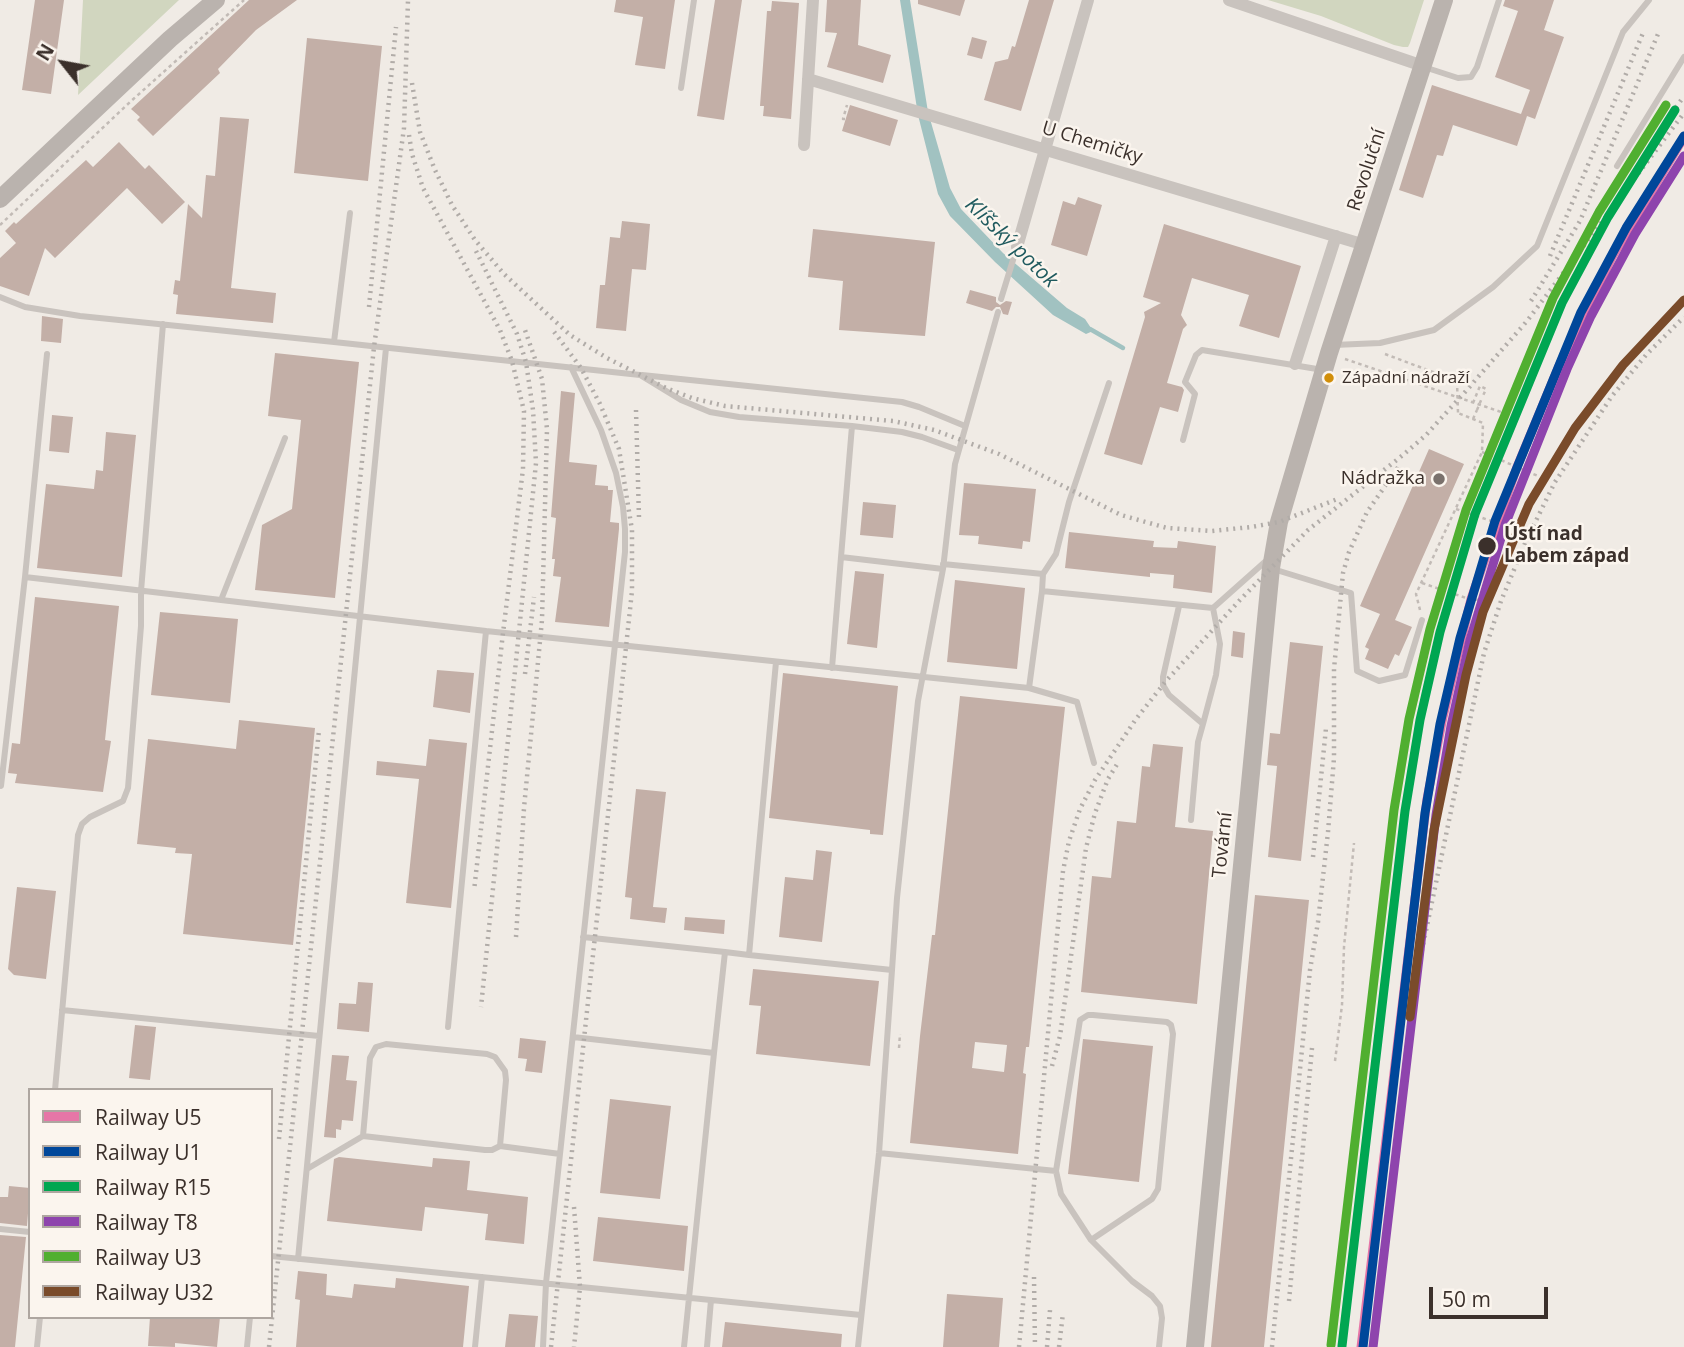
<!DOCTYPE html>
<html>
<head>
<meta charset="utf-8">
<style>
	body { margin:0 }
	#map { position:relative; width:1684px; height:1347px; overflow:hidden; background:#f0ebe5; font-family:"Open Sans",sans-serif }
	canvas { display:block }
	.legend { position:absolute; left:28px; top:1088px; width:245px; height:231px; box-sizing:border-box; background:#fbf5ee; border:2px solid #aea6a0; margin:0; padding:9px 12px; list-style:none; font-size:21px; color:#3b302b }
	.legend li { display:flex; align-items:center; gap:14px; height:35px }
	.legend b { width:35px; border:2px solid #aea6a0 }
	.north { position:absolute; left:28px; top:28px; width:70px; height:70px; -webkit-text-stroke:5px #fbf5ee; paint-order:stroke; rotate:301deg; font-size:19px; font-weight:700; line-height:28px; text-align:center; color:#3b302b }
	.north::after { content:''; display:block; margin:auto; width:24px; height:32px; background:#3b302b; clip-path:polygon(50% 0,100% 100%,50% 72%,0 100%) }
	.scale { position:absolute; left:1429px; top:1287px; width:119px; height:32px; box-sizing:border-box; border:4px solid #3b302b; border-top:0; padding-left:9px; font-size:21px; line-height:24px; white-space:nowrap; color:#3b302b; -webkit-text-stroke:5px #fbf5ee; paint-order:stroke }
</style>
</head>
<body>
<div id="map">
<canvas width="1684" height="1347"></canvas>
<ul class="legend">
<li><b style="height:9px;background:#e676a7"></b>Railway U5</li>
<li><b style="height:9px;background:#00479a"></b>Railway U1</li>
<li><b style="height:9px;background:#00a651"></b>Railway R15</li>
<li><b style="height:9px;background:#8e44ad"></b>Railway T8</li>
<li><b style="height:9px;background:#50af30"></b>Railway U3</li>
<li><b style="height:9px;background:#7a4b2a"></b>Railway U32</li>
</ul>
<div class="north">N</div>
<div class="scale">50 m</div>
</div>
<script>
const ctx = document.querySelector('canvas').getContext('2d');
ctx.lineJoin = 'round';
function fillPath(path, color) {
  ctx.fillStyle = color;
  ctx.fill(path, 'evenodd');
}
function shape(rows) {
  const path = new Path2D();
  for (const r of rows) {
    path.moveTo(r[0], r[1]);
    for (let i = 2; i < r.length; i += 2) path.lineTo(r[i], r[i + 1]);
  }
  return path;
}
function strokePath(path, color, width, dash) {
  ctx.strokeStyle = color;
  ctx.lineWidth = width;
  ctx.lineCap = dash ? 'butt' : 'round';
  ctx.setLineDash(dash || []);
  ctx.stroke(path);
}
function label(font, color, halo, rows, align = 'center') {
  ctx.font = font + ' "Open Sans",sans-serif';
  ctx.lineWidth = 5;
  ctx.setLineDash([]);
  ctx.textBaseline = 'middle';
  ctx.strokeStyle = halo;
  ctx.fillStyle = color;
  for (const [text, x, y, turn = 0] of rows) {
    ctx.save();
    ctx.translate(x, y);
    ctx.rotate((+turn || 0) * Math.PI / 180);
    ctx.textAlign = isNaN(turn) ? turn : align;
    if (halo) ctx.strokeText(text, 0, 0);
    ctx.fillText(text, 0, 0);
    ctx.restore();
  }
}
const green = shape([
	[83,0,179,0,78,95],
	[1268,0,1424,0,1410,43,1408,47,1403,47,1394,45,1321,16]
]);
const water = shape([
	[900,0,910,0,928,112,950,188,961,209,1003,253,1067,308,1085,319,1093,331,1086,334,1053,315,995,262,950,216,938,194,918,115]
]);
const stream = shape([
	[1090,329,1123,348]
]);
const building = shape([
	[35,0,64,0,51,94,22,90],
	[249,0,297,0,256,30,218,69,220,73,153,136,137,120,140,117,131,109],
	[616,0,675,0,665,69,635,65,643,17,614,12],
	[715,0,742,0,724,120,697,116],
	[827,0,861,0,858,45,891,55,883,83,827,67,837,33,825,32],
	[918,0,965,0,960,16,918,4],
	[1029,0,1054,0,1021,111,984,100,995,62,1008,59,1012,46,1015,47],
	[1505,0,1554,0,1544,30,1564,37,1535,119,1527,116,1517,146,1453,125,1443,156,1437,155,1423,198,1399,190,1432,85,1521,114,1530,90,1495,77,1518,11,1503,6],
	[772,1,799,3,791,119,763,116,764,106,760,106,767,11,771,11],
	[972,37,987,41,982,59,967,55],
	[307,38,382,46,368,181,294,173],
	[850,105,898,120,890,146,842,131],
	[220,117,249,119,231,288,276,293,273,323,176,314,178,295,173,294,175,280,180,281,188,204,202,218,206,175,215,176],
	[119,142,145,169,149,165,185,202,162,224,127,188,55,258,45,248,29,296,0,286,0,258,16,243,5,231,14,222,16,224,86,160,93,167],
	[1078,197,1102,205,1087,256,1051,245,1063,201,1075,205],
	[622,221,650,224,646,270,632,269,626,331,596,328,600,285,605,285,610,237,620,238],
	[1164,224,1301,266,1279,338,1239,326,1249,295,1192,278,1181,315,1187,325,1183,329,1167,383,1182,387,1184,390,1178,412,1160,407,1142,465,1104,454,1145,317,1144,312,1161,303,1143,297],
	[813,229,935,242,925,336,839,330,843,281,808,277],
	[970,290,996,297,996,302,1000,305,1006,301,1012,302,1008,315,1003,314,1000,307,996,307,992,311,966,303],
	[42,316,63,319,61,343,41,341],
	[275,353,359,362,335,598,255,590,262,525,292,509,301,420,268,416],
	[561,391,575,393,569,462,597,465,595,485,608,486,608,490,613,490,610,522,619,523,619,529,609,627,555,622,561,577,553,576,555,559,552,559,556,518,551,517],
	[52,415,73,417,69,453,49,451],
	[106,432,136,435,122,577,37,568,46,484,94,489,96,470,103,471],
	[1429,449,1464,464,1395,620,1412,627,1399,656,1395,654,1388,669,1365,659,1369,649,1365,647,1380,614,1360,606],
	[964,483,1036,489,1030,542,1023,541,1022,549,978,544,979,536,959,535],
	[863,502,896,505,893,538,860,535],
	[1069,532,1154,541,1153,547,1177,548,1178,541,1216,546,1212,593,1173,588,1174,575,1150,573,1150,577,1065,568],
	[855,571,884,574,877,648,847,644],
	[955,580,1025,588,1017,669,947,662],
	[35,597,119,606,105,740,111,741,103,792,15,783,17,774,8,773,12,743,20,744],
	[160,612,238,619,230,703,151,695],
	[1233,631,1245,633,1243,658,1231,656],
	[1290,642,1323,646,1301,861,1268,857,1277,766,1267,765,1270,733,1280,734],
	[437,670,474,673,470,713,433,707],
	[783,673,898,686,883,835,870,834,870,830,769,818],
	[960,696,1065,707,1029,1047,1026,1047,1023,1073,1026,1074,1018,1154,910,1143,920,1036,932,935,935,935],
	[975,1042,1007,1045,1004,1072,972,1068],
	[239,720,315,728,293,945,183,934,192,854,175,853,176,848,137,844,148,739,236,749],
	[429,739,467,743,451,908,406,903,419,779,376,775,377,761,426,766],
	[1153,744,1183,747,1175,827,1213,831,1197,1004,1081,992,1092,876,1111,878,1117,821,1136,823,1142,766,1150,767],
	[636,789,666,792,653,907,667,908,665,923,630,919,632,898,625,897],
	[816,850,832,852,822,942,779,937,785,877,813,880],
	[17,887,56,891,46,979,14,975,8,969],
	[1255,895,1309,900,1264,1347,1211,1347],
	[685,917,725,920,724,934,684,930],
	[753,969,879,981,870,1066,756,1054,761,1006,749,1005],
	[358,982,373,983,369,1032,337,1029,339,1003,356,1004],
	[135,1025,156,1027,150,1080,129,1078],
	[520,1038,546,1041,542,1073,525,1071,527,1059,518,1058],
	[1083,1039,1153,1046,1139,1182,1068,1174],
	[332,1055,349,1056,346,1080,357,1081,353,1121,342,1120,341,1130,336,1129,336,1138,324,1137],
	[610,1099,671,1106,660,1199,600,1193],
	[339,1157,432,1167,433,1158,470,1161,467,1190,528,1197,524,1244,485,1240,488,1214,425,1207,422,1231,327,1221,334,1159],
	[9,1186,30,1188,27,1226,0,1223,0,1197,8,1197],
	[598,1217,688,1226,684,1271,593,1261],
	[0,1235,26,1237,15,1347,0,1347],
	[298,1271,327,1274,326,1295,352,1298,354,1284,395,1288,396,1278,469,1286,463,1347,296,1347,300,1300,295,1299],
	[947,1294,1003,1298,999,1347,943,1347],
	[509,1314,538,1316,535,1347,505,1347],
	[150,1317,220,1317,217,1347,175,1343,175,1347,148,1346],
	[725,1322,842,1334,841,1347,722,1347]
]);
const path = shape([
	[845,119,843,119,847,105],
	[1066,141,1083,129],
	[0,225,130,102,244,0],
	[1385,354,1457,381],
	[1345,359,1501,412],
	[1473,403,1480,386,1486,389,1482,398],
	[1473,419,1477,410],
	[1482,452,1538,476],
	[1456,509,1500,524,1510,534,1519,538],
	[1422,583,1466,598,1479,600,1482,598,1483,601,1493,603],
	[1420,610,1416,594,1482,452,1483,423,1458,413],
	[899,1048,900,1034],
	[1335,1061,1342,1005,1344,947,1354,843]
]);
const lane = shape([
	[1424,67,1458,78,1471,77,1477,67,1499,0],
	[681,88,694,0],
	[1617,166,1684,57],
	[350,213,334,342,640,375,681,400,710,412,739,417,852,426],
	[0,297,25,307,80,316,334,342],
	[1001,299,1017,247],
	[1334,345,1380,343,1434,330,1493,287,1537,246,1623,32,1649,0],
	[642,375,902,402,919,407,965,426],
	[285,438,221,600,486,631],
	[1183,440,1195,394,1185,382,1196,355,1202,350,1323,370],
	[841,557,852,426,902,432,922,437,958,450],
	[943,564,1043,574],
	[1273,569,1351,593,1357,671,1379,681,1405,675,1422,620],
	[25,577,221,600],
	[1042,591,1043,574,1056,554,1069,502,1109,383],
	[1179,606,1163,677,1163,685,1169,695,1203,724,1198,742,1191,820],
	[776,662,749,955,892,970,879,1153,858,1347],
	[832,668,841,557,943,569],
	[1029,688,1042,591,1213,608],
	[1203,724,1216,675,1220,644,1213,608,1267,560],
	[1,786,25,577,47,354],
	[583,937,725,952],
	[892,970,897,898,918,701,943,569,955,464,998,312],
	[62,1010,319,1036],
	[448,1027,486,631,1029,688,1077,702,1094,763],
	[573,1037,714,1053,684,1347],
	[714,1053,725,952,749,955],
	[55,1090,78,835,82,824,90,817,123,801,128,788,141,626,141,591,163,324],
	[363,1136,370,1058,376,1047,386,1044,487,1054,495,1057,505,1071,506,1080,500,1146,560,1154,625,552,625,529,623,507,616,473,601,430,571,367],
	[879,1153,1056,1171],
	[307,1169,363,1136,485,1150,492,1150,500,1146],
	[0,1229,30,1232],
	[1091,1240,1152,1199,1158,1189,1173,1034,1171,1025,1167,1022,1093,1015,1088,1015,1080,1020,1056,1171,1061,1194,1091,1240,1132,1281,1152,1296,1160,1306,1162,1318,1159,1347],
	[271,1256,861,1315],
	[298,1259,386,348],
	[37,1347,40,1317],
	[247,1347,250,1317],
	[475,1347,482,1277],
	[543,1347,546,1283,560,1154],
	[707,1347,711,1300]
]);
const street = shape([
	[1229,0,1423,66],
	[808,79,1365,245],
	[804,145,813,0],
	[1017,247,1088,0],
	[1295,364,1336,236]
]);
const secondary = shape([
	[0,199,170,39,216,0],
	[1195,1347,1271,568,1279,522,1329,353,1444,0]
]);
const rail = shape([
	[412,83,420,132,435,170,452,205,475,240,504,274,570,335,607,358,666,388,692,398,725,406,893,421,934,430,999,454,1121,515,1167,528,1212,531,1251,527,1279,522,1340,498],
	[1668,119,1684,96],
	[409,135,412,154,423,188,500,330,512,361,524,411,523,469,503,633,474,891],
	[476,251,517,334,526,362,533,410,536,463,481,1007],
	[1550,256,1643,33],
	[1531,301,1580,221,1658,34],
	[369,307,396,27],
	[636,410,639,518],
	[525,674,534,597],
	[1313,857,1326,728],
	[516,937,524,808,542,620,547,429,542,379,525,330],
	[1052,1066,1060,1036,1086,848,1095,813,1108,779,1119,761],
	[279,1139,319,730],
	[574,1207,580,1287,574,1347],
	[1034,1277,1035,1347],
	[1289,1301,1312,1048],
	[269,1347,374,347,404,128,408,0],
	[551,1347,632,591,632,530,619,449,600,404,581,368,552,329],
	[1019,1347,1063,871,1069,841,1080,809,1095,780,1136,719,1166,681,1239,601,1308,530,1403,455,1426,435,1465,392,1527,321,1684,113],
	[1047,1347,1050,1310],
	[1059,1347,1063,1313],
	[1272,1347,1310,970,1318,922,1328,832,1334,758,1334,669,1343,573,1349,552,1367,512,1399,466],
	[1373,1347,1409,1027,1418,969,1484,653,1501,601,1526,541,1555,482,1612,396,1646,355,1684,317]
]);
const pathBridge = shape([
	[1457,381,1458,413],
	[1477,410,1482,398]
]);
const rail1 = shape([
	[1361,1347,1427,799,1443,717,1471,599,1517,467,1559,366,1612,257,1684,137]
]);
const rail2 = shape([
	[1363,1347,1425,813,1440,724,1460,638,1495,521,1581,312,1626,228,1684,136]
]);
const rail3 = shape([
	[1342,1346,1405,811,1420,720,1440,632,1475,514,1562,303,1608,217,1675,110]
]);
const rail4 = shape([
	[1373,1347,1436,815,1451,726,1470,640,1505,525,1567,369,1591,316,1635,234,1684,156]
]);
const rail5 = shape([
	[1331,1345,1394,810,1409,719,1430,629,1466,510,1553,298,1599,212,1666,105]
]);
const rail6 = shape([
	[1410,1017,1434,830,1466,675,1483,612,1529,504,1575,428,1623,365,1684,300]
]);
const markers = [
	[1329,378,6,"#d18e09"],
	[1439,479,7,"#7a716c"],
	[1487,546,10,"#3b302b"]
];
const busNames = [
	["Západní nádraží",1342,378]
];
const streetNames = [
	["U Chemičky",1092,143,17],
	["Revoluční",1367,170,-72],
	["Tovární",1223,845,-84]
];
const poiNames = [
	["Nádražka",1425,479]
];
const stopNames = [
	["Ústí nad",1504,535],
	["Labem západ",1504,557]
];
const waterNames = [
	["Klíšský potok",1011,243,44]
];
fillPath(green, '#d1d6bf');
fillPath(water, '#a1c2c1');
strokePath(stream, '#a1c2c1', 4.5);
fillPath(building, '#c3afa7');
strokePath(path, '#c2bbb6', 2.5, [3.5, 3.5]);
strokePath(lane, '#c9c3be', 6);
strokePath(street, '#c9c3be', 12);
strokePath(secondary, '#bab3ae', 18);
strokePath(rail, '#b1aca8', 4.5, [2, 5]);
strokePath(pathBridge, '#c2bbb6', 2.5, [3.5, 3.5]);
strokePath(rail1, '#e676a7', 9);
strokePath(rail2, '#00479a', 9);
strokePath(rail3, '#00a651', 9);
strokePath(rail4, '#8e44ad', 9);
strokePath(rail5, '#50af30', 9);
strokePath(rail6, '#7a4b2a', 9);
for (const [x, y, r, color] of markers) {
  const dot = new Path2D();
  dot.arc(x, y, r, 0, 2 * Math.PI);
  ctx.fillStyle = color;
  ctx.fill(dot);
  strokePath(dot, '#fbf5ee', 2.5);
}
label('17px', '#3b302b', '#fbf5ee', busNames, 'left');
label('19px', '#3b302b', '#fbf5ee', streetNames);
label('19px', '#3b302b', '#fbf5ee', poiNames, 'right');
label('bold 19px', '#3b302b', '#fbf5ee', stopNames, 'left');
label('italic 21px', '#1f5a5e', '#fbf5ee', waterNames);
</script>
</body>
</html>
